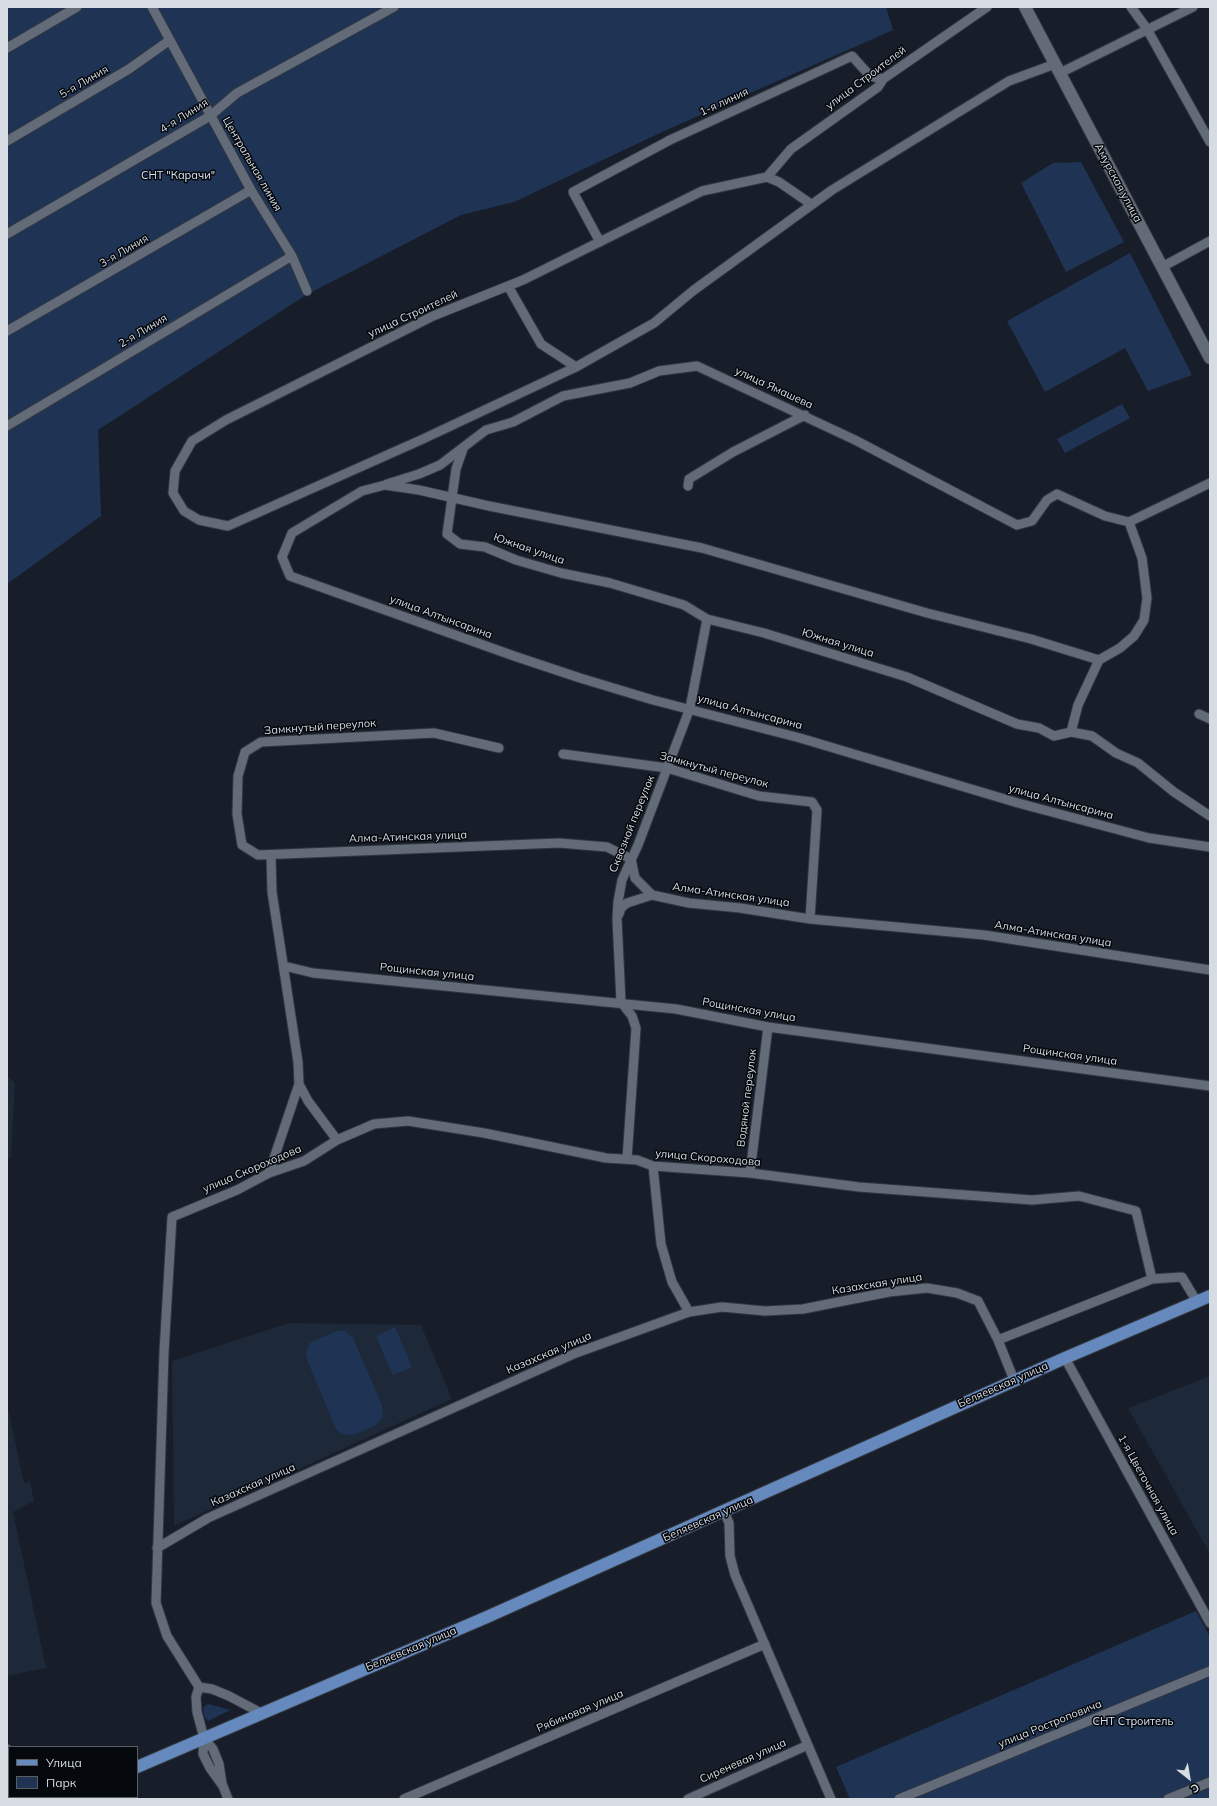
<!DOCTYPE html>
<html>
<head>
<meta charset="utf-8">
<style>
	body { margin:0 }
	#map { position:relative; width:1217px; height:1806px; overflow:hidden; background:#171e29; font-family:Mulish,sans-serif }
	canvas { display:block }
	.frame { position:absolute; inset:0; border:8px solid #d7dce3; pointer-events:none }
	.legend { position:absolute; left:8px; top:1746px; width:130px; height:52px; box-sizing:border-box; background:#05080d; border:1px solid #595d63; margin:0; padding:5px 7px; list-style:none; font-size:12px; color:#d7dce3 }
	.legend li { display:flex; align-items:center; gap:8px; height:20px }
	.legend b { width:20px; border:1px solid #595d63 }
	.north { position:absolute; left:1169px; top:1758px; width:40px; height:40px; -webkit-text-stroke:3px #05080d; paint-order:stroke; rotate:149deg; font-size:11px; font-weight:700; line-height:16px; text-align:center; color:#d7dce3 }
	.north::after { content:''; display:block; margin:auto; width:14px; height:18px; background:#d7dce3; clip-path:polygon(50% 0,100% 100%,50% 72%,0 100%) }
</style>
</head>
<body>
<div id="map">
<canvas width="1217" height="1806"></canvas>
<div class="frame"></div>
<ul class="legend">
<li><b style="height:5px;background:#6588bd"></b>Улица</li>
<li><b style="height:11px;background:#1f3454"></b>Парк</li>
</ul>
<div class="north">С</div>
</div>
<script>
const ctx = document.querySelector('canvas').getContext('2d');
ctx.lineJoin = 'round';
function fillPath(path, color) {
  ctx.fillStyle = color;
  ctx.fill(path, 'evenodd');
}
function shape(rows) {
  const path = new Path2D();
  for (const r of rows) {
    path.moveTo(r[0], r[1]);
    for (let i = 2; i < r.length; i += 2) path.lineTo(r[i], r[i + 1]);
  }
  return path;
}
function strokePath(path, color, width, dash) {
  ctx.strokeStyle = color;
  ctx.lineWidth = width;
  ctx.lineCap = dash ? 'butt' : 'round';
  ctx.setLineDash(dash || []);
  ctx.stroke(path);
}
function label(font, color, halo, rows, align = 'center') {
  ctx.font = font + ' Mulish,sans-serif';
  ctx.lineWidth = 3;
  ctx.setLineDash([]);
  ctx.textBaseline = 'middle';
  ctx.strokeStyle = halo;
  ctx.fillStyle = color;
  for (const [text, x, y, turn = 0] of rows) {
    ctx.save();
    ctx.translate(x, y);
    ctx.rotate((+turn || 0) * Math.PI / 180);
    ctx.textAlign = isNaN(turn) ? turn : align;
    if (halo) ctx.strokeText(text, 0, 0);
    ctx.fillText(text, 0, 0);
    ctx.restore();
  }
}
const built = shape([
	[7,1076,15,1083,11,1157,7,1158],
	[289,1323,421,1325,452,1399,174,1526,172,1361],
	[1210,1376,1210,1554,1128,1408],
	[7,1404,24,1483,30,1482,34,1501,13,1512,46,1668,7,1676]
]);
const green = shape([
	[7,7,886,7,893,30,662,132,514,202,461,215,306,295,98,430,101,516,7,584],
	[1081,162,1124,242,1066,272,1021,183,1053,163],
	[1130,253,1192,375,1148,391,1125,348,1045,392,1007,321],
	[1122,404,1130,418,1065,453,1057,439],
	[395,1327,412,1367,393,1375,376,1336],
	[336,1331,345,1331,353,1338,382,1405,383,1416,375,1426,353,1435,342,1434,336,1429,308,1362,306,1353,310,1343],
	[1196,1611,1210,1637,1210,1799,850,1799,836,1767],
	[208,1704,230,1710,208,1721,204,1716,203,1708]
]);
const street = shape([
	[152,7,251,190,292,256,307,291],
	[1131,7,1147,29,1210,142],
	[7,48,77,7],
	[1060,73,1193,7],
	[7,141,129,69,170,40],
	[767,177,791,149,878,87,883,79,987,7],
	[811,204,779,182,767,177,702,191,523,280,433,316,226,420,192,441,175,471,173,493,184,511,199,520,228,526,423,439,576,367,654,323,694,290,832,190,1009,81,1055,64],
	[7,234,210,116,237,93,394,7],
	[600,242,573,192,670,140,852,56,870,76,883,79],
	[1162,267,1210,241],
	[508,286,541,344,576,367],
	[7,331,251,190],
	[7,426,292,256],
	[463,449,456,469,447,534,460,544,485,547,516,560,561,573,610,583,684,605,707,619,764,633,907,677,1017,724,1039,728,1054,736,1071,732,1092,736,1116,753,1138,763,1174,792,1210,816],
	[387,484,419,474,440,465,486,430,513,422,563,396,630,383,659,371,697,366,855,440,1017,525,1032,521,1047,500,1057,494,1105,516,1129,522,1210,483],
	[688,486,689,479,733,452,805,415],
	[1099,660,1031,639,927,613,702,548,489,506,419,490,385,485,362,491,292,533,282,557,290,576,514,656,580,678,653,700,800,738,1018,803,1149,838,1210,847],
	[1199,714,1210,719],
	[1071,732,1078,705,1099,660,1120,648,1134,636,1144,620,1147,598,1142,558,1129,522],
	[499,748,434,733,261,742,245,752,238,776,237,814,242,845,258,855,559,843,607,847,631,859,635,878,652,895,689,903,740,908,810,919,984,935,1210,970],
	[563,754,667,768,759,796,812,802,817,810,810,919],
	[271,855,272,892,298,1062,299,1084,308,1101,337,1140],
	[619,914,621,908,627,903,652,895],
	[284,966,313,973,676,1009,768,1027,1210,1086],
	[627,1159,636,1028,632,1016,621,1002,617,919,618,902,622,880,638,845,690,708,707,619],
	[653,1166,661,1244,672,1282,689,1312],
	[269,1173,299,1084],
	[750,1173,768,1027],
	[998,1340,1152,1279],
	[1065,1358,1210,1623],
	[724,1511,729,1523,730,1556,735,1575,831,1799],
	[157,1548,208,1518,498,1388,576,1353,689,1312,722,1307,765,1311,803,1309,889,1292,927,1288,957,1293,978,1301,998,1340,1014,1380],
	[199,1687,212,1689,229,1696,261,1713],
	[204,1738,213,1749,219,1764,222,1783],
	[7,1749,9,1754],
	[27,1797,28,1799],
	[228,1799,223,1786,210,1768,203,1754,204,1738,197,1712,196,1697,199,1687,167,1636,156,1603,164,1352,172,1217,237,1190,269,1173,304,1161,337,1140,374,1124,408,1121,484,1133,606,1158,637,1160,653,1166,750,1173,859,1187,1032,1200,1079,1196,1136,1211,1152,1279,1182,1277,1197,1302],
	[404,1799,765,1644],
	[688,1799,808,1745],
	[899,1799,1210,1671],
	[1168,1799,1210,1782]
]);
const secondary = shape([
	[1025,7,1210,358]
]);
const primary = shape([
	[137,1767,487,1617,1065,1358,1210,1296],
	[40,1799,45,1797],
	[75,1799,80,1797]
]);
const streetNames = [
	["улица Строителей",866,78,-37],
	["5-я Линия",84,82,-30],
	["1-я линия",724,102,-25],
	["4-я Линия",184,116,-32],
	["Центральная линия",252,164,60],
	["Амурская улица",1118,183,62],
	["3-я Линия",124,251,-30],
	["улица Строителей",413,314,-25],
	["2-я Линия",143,331,-31],
	["улица Ямашева",774,388,25],
	["Южная улица",529,549,19],
	["улица Алтынсарина",441,617,20],
	["Южная улица",838,643,17],
	["улица Алтынсарина",750,712,15],
	["Замкнутый переулок",320,727,-4],
	["Замкнутый переулок",714,770,15],
	["улица Алтынсарина",1061,802,15],
	["Сквозной переулок",632,824,-68],
	["Алма-Атинская улица",408,837,-2],
	["Алма-Атинская улица",731,895,8],
	["Алма-Атинская улица",1053,934,9],
	["Рощинская улица",427,972,6],
	["Рощинская улица",749,1010,10],
	["Рощинская улица",1070,1055,8],
	["Водяной переулок",747,1098,-83],
	["улица Скороходова",708,1158,5],
	["улица Скороходова",252,1169,-23],
	["Казахская улица",877,1284,-9],
	["Казахская улица",549,1353,-23],
	["Беляевская улица",1003,1385,-24],
	["Казахская улица",253,1485,-24],
	["1-я Цветочная улица",1148,1485,61],
	["Беляевская улица",708,1519,-24],
	["Беляевская улица",411,1649,-23],
	["Рябиновая улица",580,1711,-23],
	["улица Ростроповича",1050,1724,-22],
	["Сиреневая улица",743,1761,-24]
];
const parkNames = [
	["СНТ \"Карачи\"",178,176],
	["СНТ Строитель",1133,1722]
];
fillPath(built, '#1d2838');
fillPath(green, '#1f3454');
strokePath(street, '#32373f', 11);
strokePath(secondary, '#32373f', 14);
strokePath(primary, '#32373f', 14);
strokePath(street, '#636b79', 9);
strokePath(secondary, '#636b79', 12);
strokePath(primary, '#6588bd', 12);
label('11px', '#d7dce3', '#05080d', streetNames);
label('11px', '#d8e3f3', '#05080d', parkNames);
</script>
</body>
</html>
